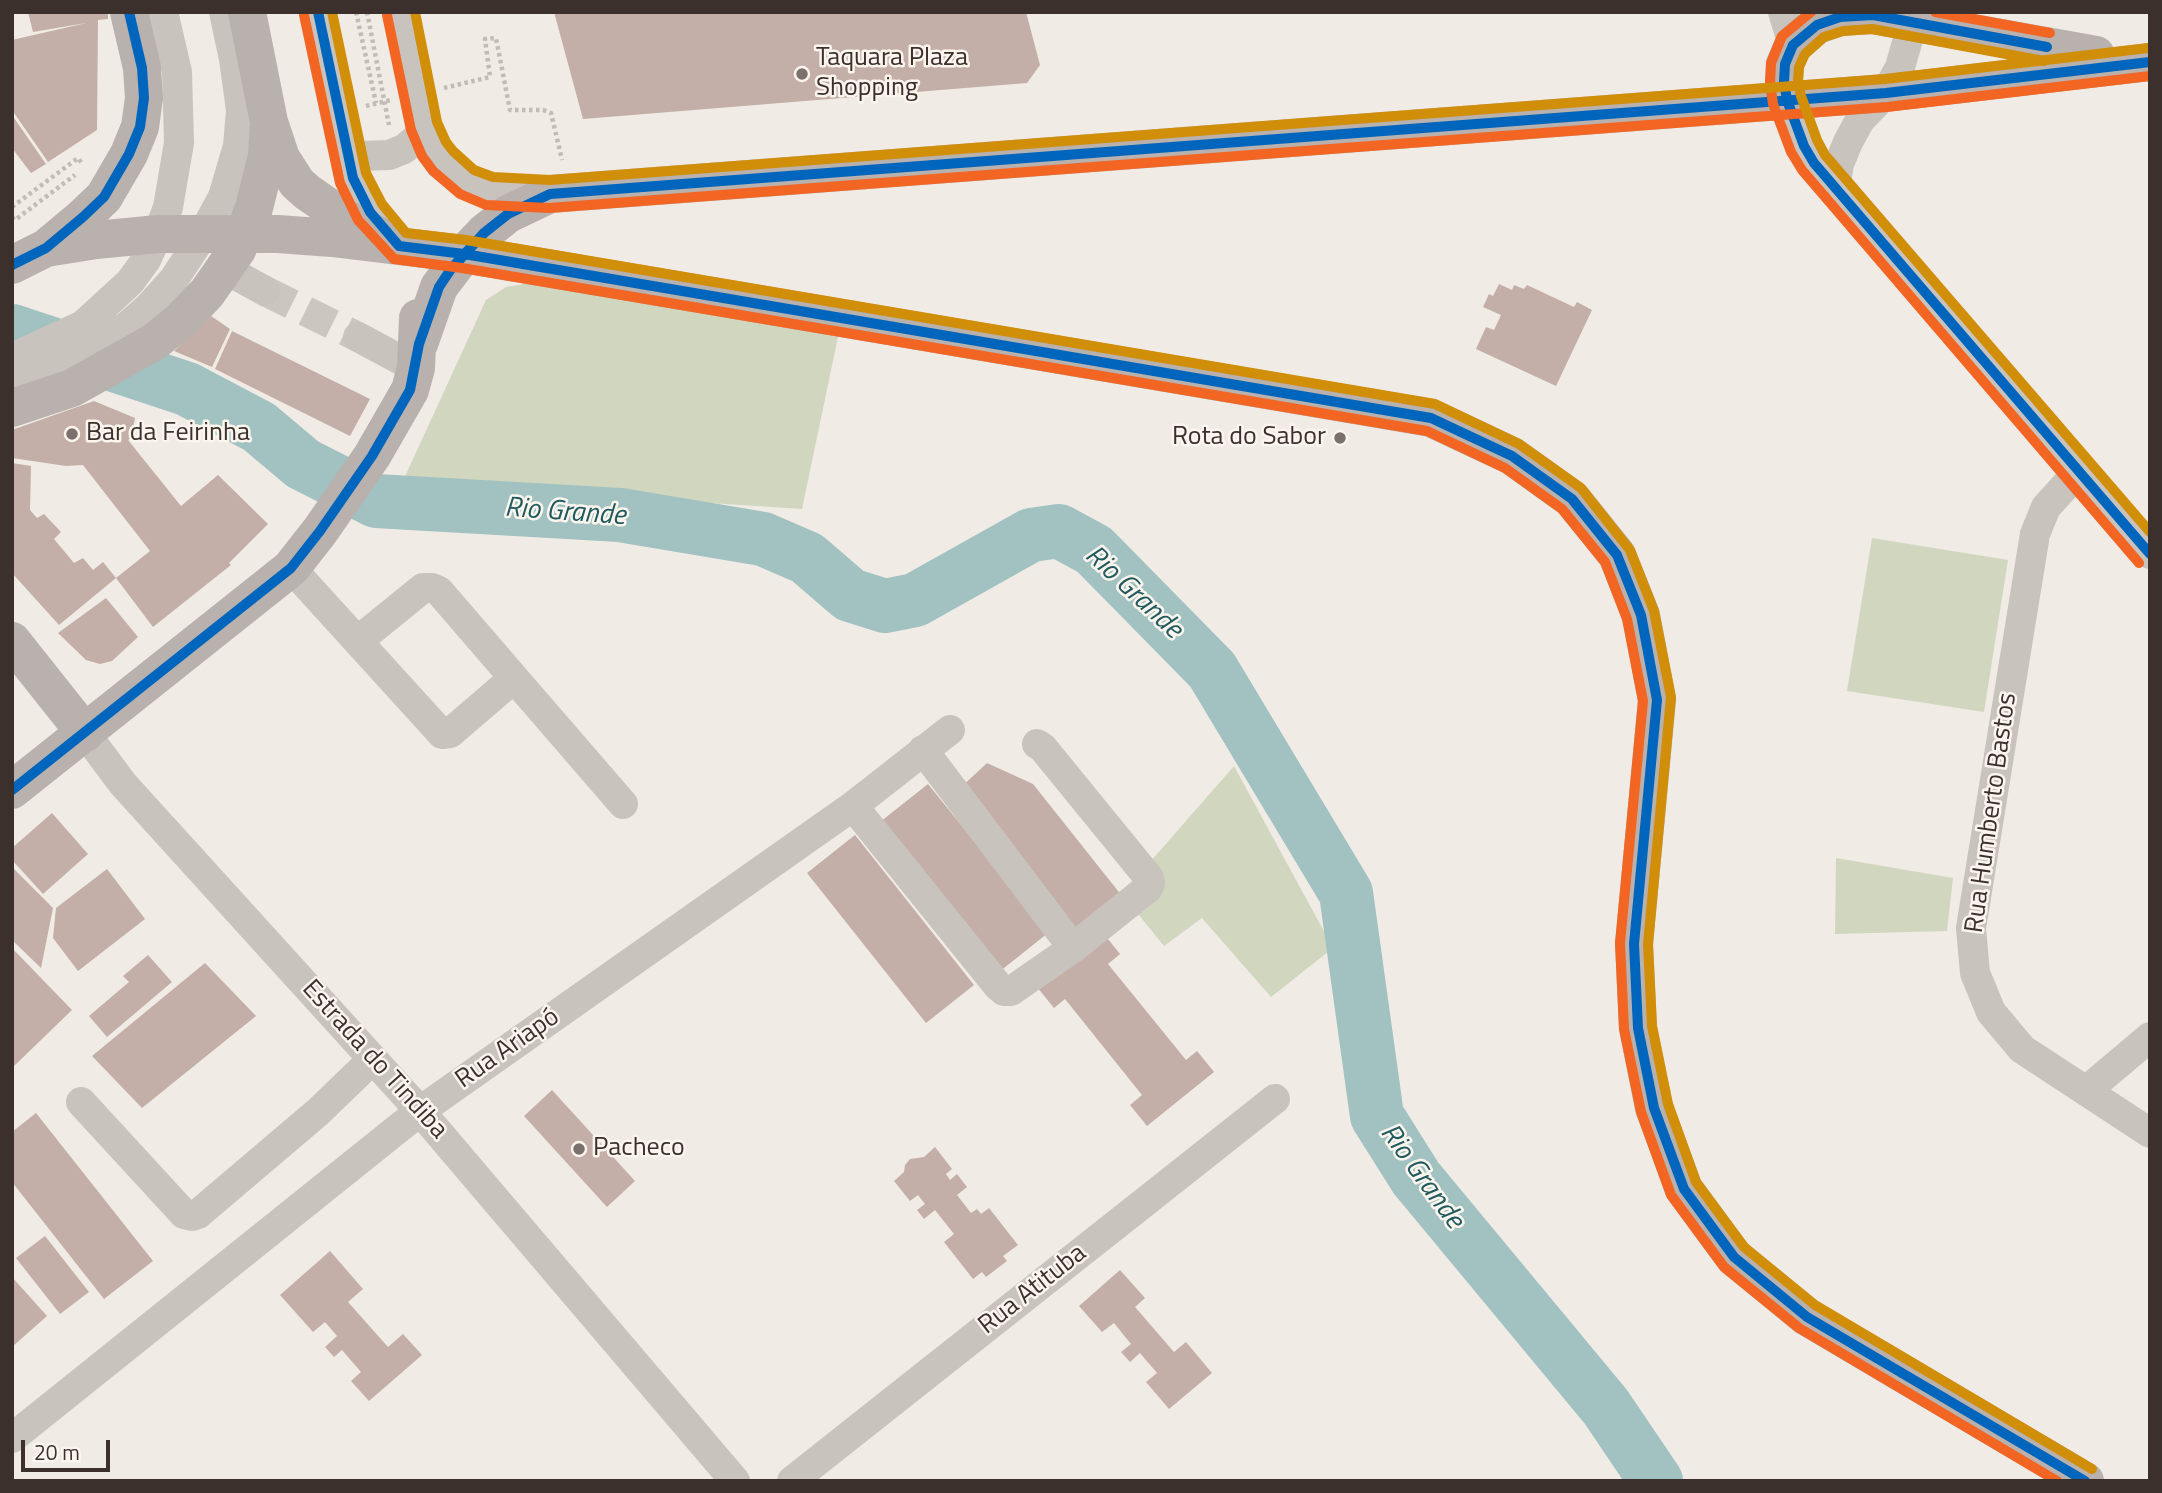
<!DOCTYPE html>
<html>
<head>
<meta charset="utf-8">
<style>
	body { margin:0 }
	#map { position:relative; width:2162px; height:1493px; overflow:hidden; background:#f0ebe5; font-family:"Titillium Web",sans-serif }
	canvas { display:block }
	.frame { position:absolute; inset:0; border:14px solid #3b302b; pointer-events:none }
	.scale { position:absolute; left:21px; top:1440px; width:89px; height:32px; box-sizing:border-box; border:4px solid #3b302b; border-top:0; padding-left:9px; font-size:21px; line-height:24px; white-space:nowrap; color:#3b302b; -webkit-text-stroke:5px #fbf5ee; paint-order:stroke }
</style>
</head>
<body>
<div id="map">
<canvas width="2162" height="1493"></canvas>
<div class="frame"></div>
<div class="scale">20 m</div>
</div>
<script>
const ctx = document.querySelector('canvas').getContext('2d');
ctx.lineJoin = 'round';
function fillPath(path, color) {
  ctx.fillStyle = color;
  ctx.fill(path, 'evenodd');
}
function shape(rows) {
  const path = new Path2D();
  for (const r of rows) {
    path.moveTo(r[0], r[1]);
    for (let i = 2; i < r.length; i += 2) path.lineTo(r[i], r[i + 1]);
  }
  return path;
}
function strokePath(path, color, width, dash) {
  ctx.strokeStyle = color;
  ctx.lineWidth = width;
  ctx.lineCap = dash ? 'butt' : 'round';
  ctx.setLineDash(dash || []);
  ctx.stroke(path);
}
function label(font, color, halo, rows, align = 'center') {
  ctx.font = font + ' "Titillium Web",sans-serif';
  ctx.lineWidth = 5;
  ctx.setLineDash([]);
  ctx.textBaseline = 'middle';
  ctx.strokeStyle = halo;
  ctx.fillStyle = color;
  for (const [text, x, y, turn = 0] of rows) {
    ctx.save();
    ctx.translate(x, y);
    ctx.rotate((+turn || 0) * Math.PI / 180);
    ctx.textAlign = isNaN(turn) ? turn : align;
    if (halo) ctx.strokeText(text, 0, 0);
    ctx.fillText(text, 0, 0);
    ctx.restore();
  }
}
const green = shape([
	[536,282,839,332,802,509,402,483,486,300,506,287],
	[1872,538,2008,560,1984,712,1847,691],
	[1234,766,1333,948,1271,997,1202,918,1164,946,1122,894],
	[1836,858,1953,878,1947,931,1835,934]
]);
const river = shape([
	[12,331,187,389,259,427,303,464,376,501,620,515,763,539,807,558,850,595,885,606,915,600,1031,535,1059,531,1094,550,1212,670,1346,893,1377,1116,1416,1178,1606,1407,1656,1481]
]);
const building = shape([
	[28,12,108,12,108,19,98,20,97,130,48,162,12,110,12,40,86,23,33,32],
	[554,12,1026,12,1040,65,1027,83,583,119],
	[12,115,46,164,31,173,12,148],
	[1499,284,1512,290,1514,285,1524,289,1527,285,1574,307,1577,302,1592,310,1556,386,1476,349,1486,327,1494,330,1501,315,1483,307,1489,294,1493,296],
	[211,316,230,329,212,367,174,351],
	[232,331,370,399,350,436,215,369],
	[94,401,135,418,131,438,128,440,181,506,218,475,268,524,229,563,231,565,153,627,116,578,150,551,83,465,66,466,12,458,12,430],
	[12,463,31,466,30,510,37,518,44,514,61,532,54,539,74,563,83,558,93,570,103,562,116,578,59,625,12,573],
	[106,598,138,637,112,661,100,664,86,660,58,633],
	[987,763,1033,784,1126,901,1077,939,958,790],
	[928,784,1048,933,999,972,880,822],
	[52,813,88,854,43,894,12,860,12,848],
	[855,835,974,985,926,1023,807,873],
	[12,867,53,908,41,968,12,940],
	[107,869,145,919,78,971,53,938,56,908],
	[1104,934,1120,954,1108,964,1186,1060,1197,1051,1214,1072,1147,1126,1130,1105,1142,1095,1065,999,1054,1008,1037,987],
	[12,948,72,1010,12,1068],
	[148,955,172,982,107,1037,89,1016,129,982,123,976],
	[205,963,256,1016,142,1108,92,1056],
	[552,1090,635,1181,607,1207,524,1116],
	[36,1113,153,1261,104,1299,12,1182,12,1132],
	[935,1147,952,1169,946,1174,950,1180,957,1174,967,1187,957,1195,971,1213,977,1209,981,1214,989,1208,1018,1245,1003,1256,1007,1261,986,1277,982,1272,973,1279,944,1242,954,1234,935,1210,924,1219,917,1210,925,1204,918,1195,910,1201,894,1181,904,1172,905,1165,910,1159,924,1157],
	[45,1236,89,1292,60,1314,16,1258],
	[330,1251,363,1289,348,1302,388,1347,403,1334,422,1355,369,1401,351,1381,361,1372,342,1350,334,1357,325,1347,337,1336,325,1322,313,1332,280,1295],
	[1120,1270,1145,1298,1135,1307,1174,1352,1186,1342,1212,1373,1169,1409,1146,1382,1157,1373,1140,1353,1130,1362,1121,1352,1131,1344,1114,1323,1102,1332,1079,1306],
	[12,1277,47,1316,12,1347]
]);
const minorTunnel = shape([
	[265,291,358,337]
]);
const path = shape([
	[356,12,376,103],
	[367,12,389,125],
	[444,88,490,77,485,39,496,38,510,110,543,110,551,113,562,160],
	[366,106,391,100],
	[12,207,78,158,83,165],
	[12,217,15,220,75,175]
]);
const minor = shape([
	[318,12,353,178,370,212,395,241],
	[401,12,424,126,434,149,443,161,467,182,490,191,549,194],
	[1783,12,1793,45],
	[1787,100,1804,146,1814,163,2080,470,2150,554],
	[347,153,359,156,389,155,404,149,416,139,424,126],
	[1835,188,1839,164,1848,142,1860,120,1886,93,1900,67,1913,22,1913,12],
	[225,269,265,291],
	[358,337,416,368],
	[12,358,83,325,130,282,146,260,158,234,168,207,179,143,177,72,163,12],
	[12,384,99,344,127,326,149,307,174,279,199,241,223,197,238,146,241,110,234,59,224,12],
	[2080,470,2046,507,2035,534,1971,928,1975,973,1991,1012,2022,1049,2150,1133],
	[291,568,442,734,450,733,514,678,439,591,432,588,423,588,359,640],
	[514,678,623,804],
	[85,733,123,784,420,1111,735,1481],
	[923,750,1073,948],
	[853,806,998,986,1004,991,1011,991,1073,948,1148,888,1150,883,1149,878,1043,748,1037,744],
	[2086,1091,2150,1037],
	[81,1102,184,1214,192,1216,198,1214,318,1112,373,1059],
	[12,1438,420,1111,853,806,950,730],
	[792,1481,1275,1099]
]);
const major = shape([
	[247,12,269,122,281,158,297,183,307,192,343,217,379,236],
	[1787,100,1784,82,1785,64,1793,45,1817,25,1840,17,1873,15,2096,55],
	[46,248,96,240,158,234,278,234,332,238,464,254,1431,418,1512,456,1572,499,1617,555,1641,615,1657,700,1634,944,1638,1028,1654,1108,1684,1189,1734,1257,1807,1317,2085,1481],
	[12,265,46,248,83,217,104,197,129,154,140,127,144,98,142,68,129,12],
	[419,344,439,287,464,254,484,233,508,214,550,194,1886,93,2150,62],
	[12,408,72,388,154,342,180,321,207,293,237,250,254,208,267,156,269,122],
	[12,641,85,733],
	[12,790,291,568,320,531,372,456,410,390,416,368,418,318]
]);
const bus1 = shape([
	[318,12,353,178,370,212,399,246,464,254,1431,418,1512,456,1572,499,1617,555,1641,615,1657,700,1634,944,1638,1028,1654,1108,1684,1189,1734,1257,1807,1317,2085,1481],
	[2047,47,1873,15,1840,17,1817,25,1793,45,1785,64,1784,82,1787,100,1804,146,1814,163,2150,554],
	[12,265,46,248,83,217,104,197,129,154,140,127,144,98,142,68,129,12],
	[12,790,291,568,320,531,372,456,410,390,419,344,439,287,451,269,484,233,508,214,550,194,1886,93,2150,62]
]);
const bus2 = shape([
	[1811,12,1782,36,1771,63,1770,83,1773,104,1791,152,1802,170,2139,563],
	[1935,12,2050,33],
	[304,15,340,183,358,220,394,259,462,268,1427,431,1505,468,1562,509,1605,562,1627,619,1643,701,1620,943,1624,1029,1641,1112,1671,1195,1724,1267,1799,1328,2057,1481],
	[387,15,411,130,422,156,433,171,460,194,486,205,549,208,1887,107,2150,76]
]);
const bus3 = shape([
	[332,12,366,173,382,204,406,233,466,240,1435,404,1519,444,1581,488,1630,550,1654,611,1671,697,1648,944,1652,1026,1668,1104,1696,1182,1744,1247,1815,1305,2092,1469],
	[415,12,437,122,446,142,453,151,474,170,493,177,550,180,1885,79,2148,48],
	[2044,61,1872,29,1843,31,1824,37,1805,54,1799,67,1798,81,1801,96,1817,140,1825,155,2150,532]
]);
const markers = [
	[802,74,7,"#7a716c"],
	[72,434,7,"#7a716c"],
	[1340,438,7,"#7a716c"],
	[579,1149,7,"#7a716c"]
];
const poiNames = [
	["Taquara Plaza",816,59],
	["Shopping",816,89],
	["Bar da Feirinha",86,434],
	["Rota do Sabor",1326,438,"right"],
	["Pacheco",593,1149]
];
const streetNames = [
	["Rua Humberto Bastos",1992,813,-82],
	["Rua Ariapó",508,1049,-35],
	["Estrada do Tindiba",374,1060,48],
	["Rua Atituba",1033,1290,-38]
];
const waterNames = [
	["Rio Grande",565,513,4],
	["Rio Grande",1133,593,43],
	["Rio Grande",1421,1177,54]
];
fillPath(green, '#d1d6bf');
strokePath(river, '#a1c2c1', 54);
fillPath(building, '#c3afa7');
strokePath(minorTunnel, '#ccc6c0', 30, [30, 15]);
strokePath(path, '#c2bbb6', 4.5, [3.5, 3.5]);
strokePath(minor, '#c9c3be', 30);
strokePath(major, '#b8b1ad', 38);
strokePath(bus1, '#0065bd', 10);
strokePath(bus2, '#f26522', 10);
strokePath(bus3, '#d18e09', 10);
for (const [x, y, r, color] of markers) {
  const dot = new Path2D();
  dot.arc(x, y, r, 0, 2 * Math.PI);
  ctx.fillStyle = color;
  ctx.fill(dot);
  strokePath(dot, '#fbf5ee', 2.5);
}
label('26px', '#3b302b', '#fbf5ee', poiNames, 'left');
label('26px', '#3b302b', '#fbf5ee', streetNames);
label('italic 28px', '#1f5a5e', '#fbf5ee', waterNames);
</script>
</body>
</html>
